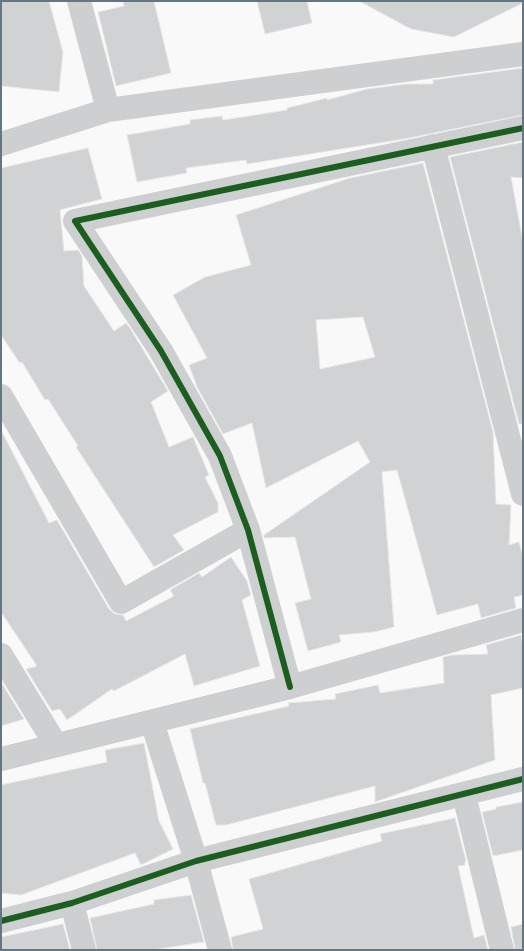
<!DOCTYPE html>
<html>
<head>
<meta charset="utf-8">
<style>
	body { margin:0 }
	#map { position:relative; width:524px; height:951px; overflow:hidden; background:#f9f9f9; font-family:"Roboto Condensed",sans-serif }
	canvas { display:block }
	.frame { position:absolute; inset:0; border:2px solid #657683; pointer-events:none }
</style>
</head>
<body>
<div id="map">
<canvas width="524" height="951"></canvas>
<div class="frame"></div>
</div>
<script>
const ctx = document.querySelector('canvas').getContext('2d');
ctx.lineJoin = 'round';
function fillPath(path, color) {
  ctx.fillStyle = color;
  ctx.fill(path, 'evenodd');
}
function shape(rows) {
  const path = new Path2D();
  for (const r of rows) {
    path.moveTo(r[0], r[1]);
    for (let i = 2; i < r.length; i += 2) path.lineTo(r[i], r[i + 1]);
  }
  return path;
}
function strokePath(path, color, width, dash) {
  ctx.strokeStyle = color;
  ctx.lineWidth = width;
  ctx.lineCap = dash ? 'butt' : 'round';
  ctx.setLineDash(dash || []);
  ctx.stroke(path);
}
const building = shape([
	[1,1,49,1,63,52,59,92,1,86,1,1],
	[123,1,154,1,171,73,116,86,98,12,124,6,123,1],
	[257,1,307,1,312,23,265,34,257,1],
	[359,1,523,1,523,3,454,37,411,29,359,1],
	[523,68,523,115,404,139,247,164,246,160,186,168,187,173,137,182,127,135,190,124,190,120,222,116,223,120,287,110,287,108,327,98,327,100,367,89,407,84,433,84,433,80,523,68],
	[523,142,523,178,511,177,523,242,523,424,519,424,450,157,523,142],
	[88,148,102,199,60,210,64,251,78,250,82,256,84,286,114,331,126,323,130,328,168,391,151,402,169,447,193,437,209,475,205,477,218,503,218,512,173,535,184,550,154,567,76,447,78,446,48,399,45,400,22,362,20,363,17,359,1,335,1,168,88,148],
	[423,163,493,432,496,504,511,505,509,545,519,542,523,557,523,595,514,597,516,608,481,618,478,604,437,615,397,470,382,472,394,627,374,632,339,635,341,642,308,651,295,603,311,599,295,537,264,538,264,535,370,462,358,441,266,488,252,423,223,434,197,387,189,365,207,358,173,295,205,277,251,265,236,215,350,178,423,163],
	[363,317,375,357,320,369,316,320,363,317],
	[1,430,49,523,57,520,109,609,115,614,123,615,126,621,174,596,170,590,199,573,202,577,231,557,247,581,251,595,242,600,260,666,194,686,185,654,114,691,112,689,67,720,60,709,52,711,26,669,37,666,1,612,1,430],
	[521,635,523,646,523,688,491,695,495,760,375,802,375,786,226,825,216,825,205,783,203,783,190,729,289,706,288,703,336,699,335,694,378,685,380,693,444,683,443,657,452,655,488,654,486,645,521,635],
	[1,682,24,719,1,726,1,682],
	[144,743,159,821,173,849,141,865,135,853,21,895,1,893,1,785,107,762,105,750,144,743],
	[523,802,523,850,493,856,482,812,496,809,496,807,523,802],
	[455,818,466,861,465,861,465,865,458,866,474,938,484,935,488,950,233,950,231,937,263,929,249,879,382,841,380,834,455,818],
	[191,895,204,942,152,950,97,950,90,918,154,904,154,900,191,895],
	[63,924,70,950,1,950,1,937,63,924],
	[523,924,523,950,515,950,511,927,523,924]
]);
const minor = shape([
	[79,1,108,110],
	[1,144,108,110,523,54],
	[433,146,523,494],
	[1,396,121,602,248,530],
	[1,655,56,745],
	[290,687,248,530,220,456,161,351,75,221,523,128],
	[152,722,196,861,220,950],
	[1,759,290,687,523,620],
	[464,795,502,950],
	[72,903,84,950],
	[1,921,72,903,196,861,523,779]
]);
const cycleway = shape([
	[290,687,248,530,220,456,161,351,75,221,523,128],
	[1,921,72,903,196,861,523,779]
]);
fillPath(building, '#d0d2d3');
strokePath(building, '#e8e8e8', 1);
strokePath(minor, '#cecfd0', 24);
strokePath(cycleway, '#1b5e20', 6);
</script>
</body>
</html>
